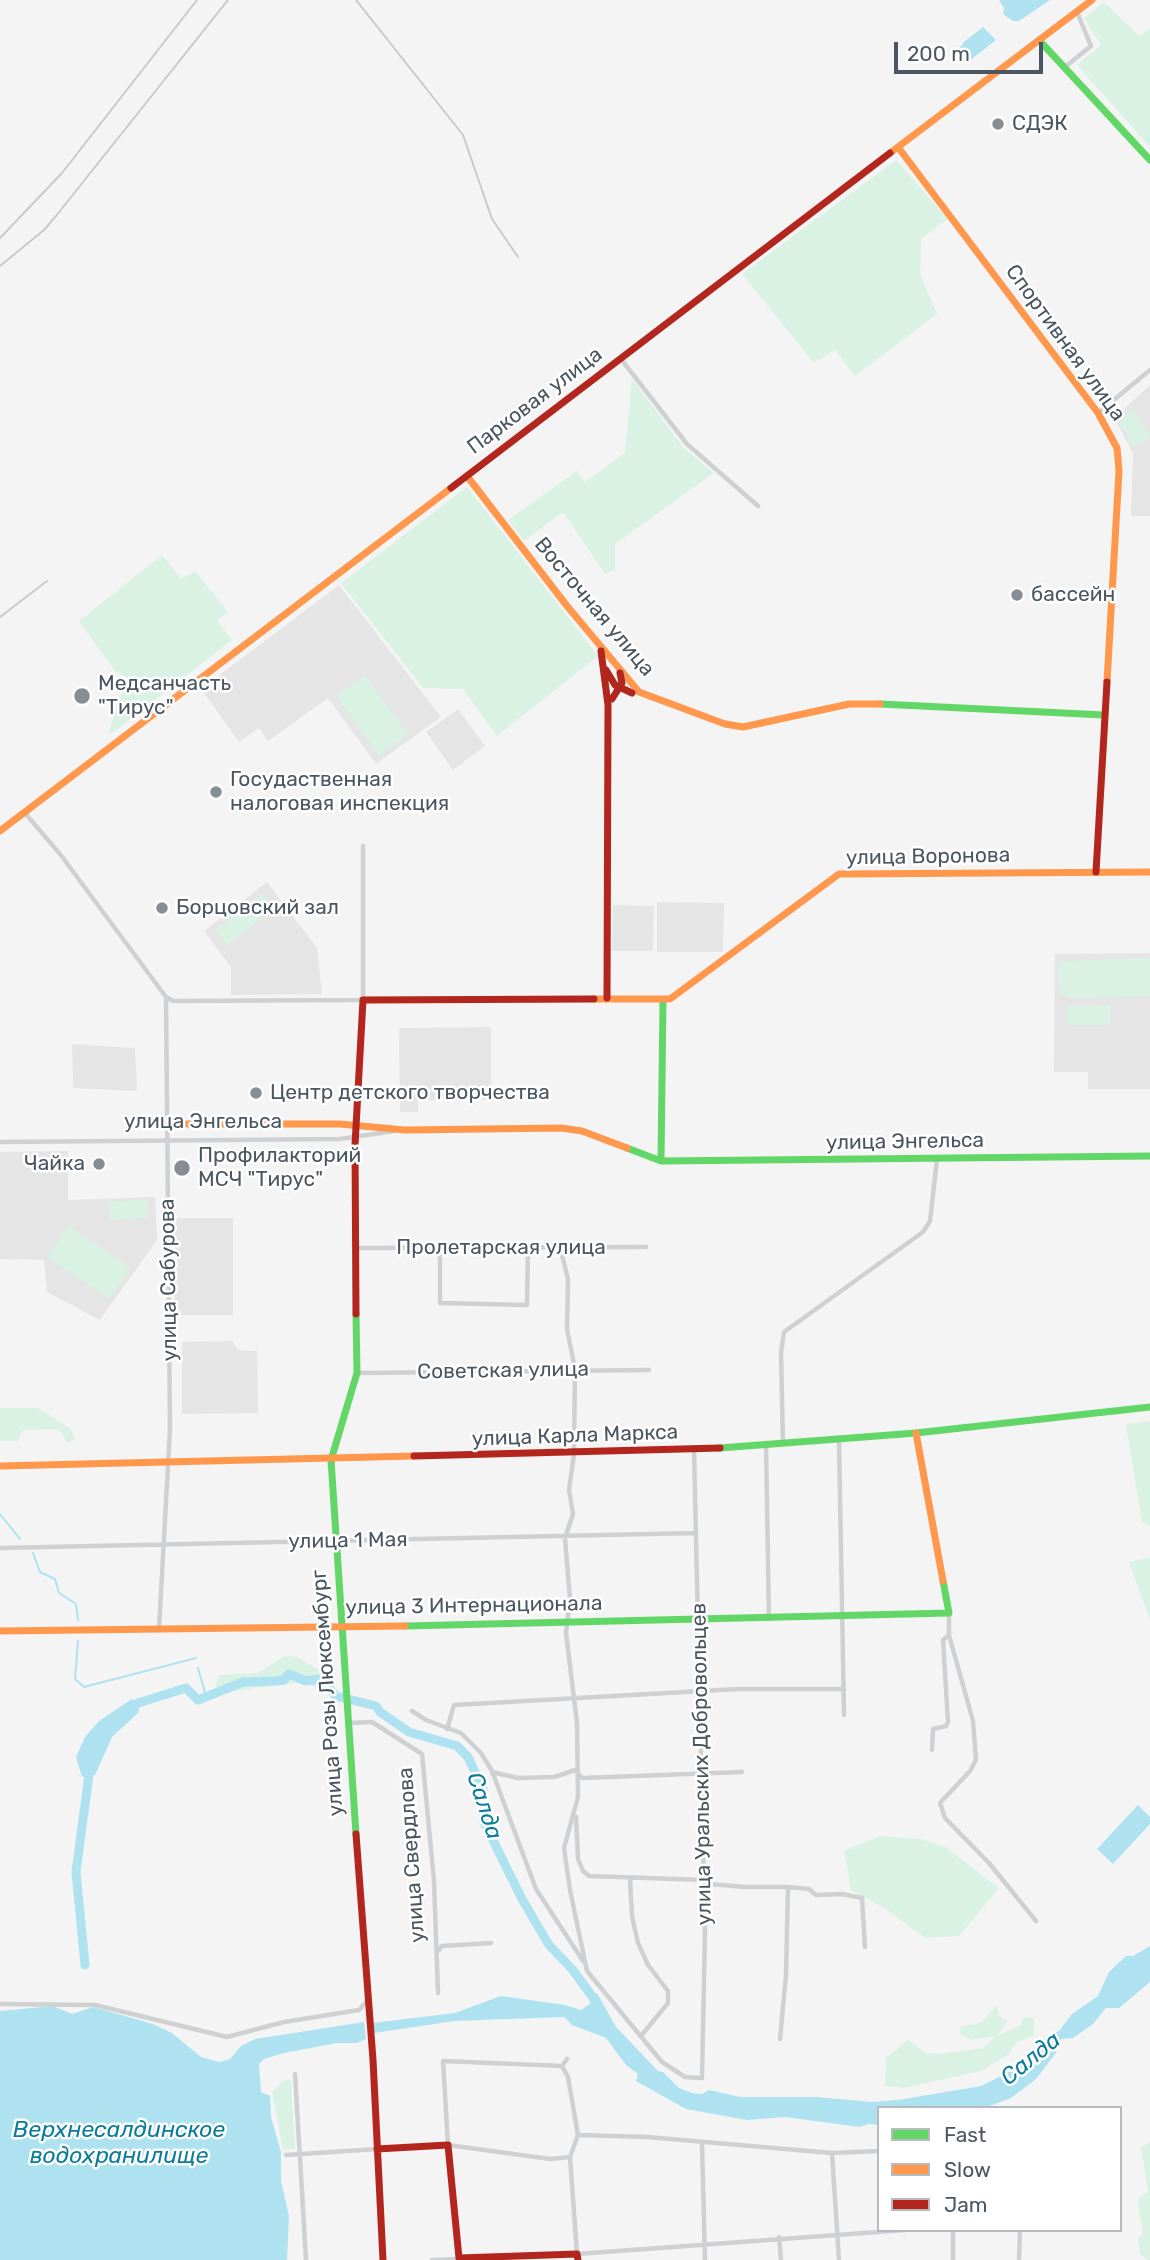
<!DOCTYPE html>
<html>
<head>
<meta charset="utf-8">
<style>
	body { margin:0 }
	#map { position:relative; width:1150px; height:2260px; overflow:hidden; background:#f4f4f4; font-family:Rubik,sans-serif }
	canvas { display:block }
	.legend { position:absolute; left:877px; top:2106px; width:245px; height:126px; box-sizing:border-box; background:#fff; border:2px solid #b7bbc0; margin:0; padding:9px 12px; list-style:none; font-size:21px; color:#4a5661 }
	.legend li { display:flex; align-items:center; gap:14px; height:35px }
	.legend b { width:35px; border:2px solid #b7bbc0 }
	.scale { position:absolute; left:894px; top:42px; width:149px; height:32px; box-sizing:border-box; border:4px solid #4a5661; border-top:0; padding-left:9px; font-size:21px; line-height:24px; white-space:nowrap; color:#4a5661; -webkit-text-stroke:5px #fff; paint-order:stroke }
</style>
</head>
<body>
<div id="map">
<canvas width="1150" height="2260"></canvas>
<ul class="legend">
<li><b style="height:9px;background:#63d668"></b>Fast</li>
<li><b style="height:9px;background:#ff974d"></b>Slow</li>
<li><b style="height:9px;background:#b3261e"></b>Jam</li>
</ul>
<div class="scale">200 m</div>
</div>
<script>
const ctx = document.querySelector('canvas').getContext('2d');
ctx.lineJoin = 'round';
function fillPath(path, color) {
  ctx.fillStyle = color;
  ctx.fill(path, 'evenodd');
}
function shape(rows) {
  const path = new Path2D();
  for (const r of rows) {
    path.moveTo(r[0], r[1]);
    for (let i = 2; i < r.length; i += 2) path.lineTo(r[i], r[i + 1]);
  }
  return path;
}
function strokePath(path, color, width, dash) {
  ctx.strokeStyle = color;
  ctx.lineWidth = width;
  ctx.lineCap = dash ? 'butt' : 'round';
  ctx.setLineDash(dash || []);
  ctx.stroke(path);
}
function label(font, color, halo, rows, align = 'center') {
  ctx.font = font + ' Rubik,sans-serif';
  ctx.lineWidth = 5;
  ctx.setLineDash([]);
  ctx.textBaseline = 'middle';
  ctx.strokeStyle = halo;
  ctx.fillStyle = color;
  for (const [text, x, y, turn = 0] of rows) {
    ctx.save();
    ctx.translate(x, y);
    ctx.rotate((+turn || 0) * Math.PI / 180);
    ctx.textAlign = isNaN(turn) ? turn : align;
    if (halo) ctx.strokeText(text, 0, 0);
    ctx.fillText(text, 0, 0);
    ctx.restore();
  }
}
const education = shape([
	[1150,385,1150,516,1131,516,1133,453,1114,418],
	[339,585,441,717,376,764,328,698,268,741,259,728,239,742,201,689],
	[458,709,485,746,453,770,426,732],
	[267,882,317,948,322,994,231,995,231,967,204,931],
	[657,902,724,903,723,952,657,952],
	[613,905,654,906,653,951,612,951],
	[1150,953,1150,1089,1088,1089,1088,1072,1054,1072,1055,954],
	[491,1027,491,1100,418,1100,418,1112,400,1112,399,1028],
	[72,1044,135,1048,137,1091,73,1088],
	[68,1151,68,1200,155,1197,157,1240,100,1320,47,1292,44,1260,0,1259,0,1152],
	[175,1218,233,1218,233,1315,175,1315],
	[232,1341,238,1350,257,1351,258,1413,182,1414,182,1342]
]);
const green = shape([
	[1104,2,1139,36,1150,28,1150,147,1077,65,1101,45,1084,18],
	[896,160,948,219,921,239,920,274,937,314,855,376,835,350,814,363,742,274],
	[632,379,683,447,714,473,615,544,615,570,605,574,563,512,524,541,508,520,577,471,585,482,625,453],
	[1134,410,1150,435,1149,439,1136,446,1132,445,1120,421,1121,417],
	[467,487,598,656,497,736,463,689,423,688,341,583],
	[162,555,181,579,195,571,228,612,217,621,232,640,111,734,109,731,127,678,115,671,79,621],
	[365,675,408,734,379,756,336,696],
	[263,893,275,908,227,945,215,930],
	[1150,958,1150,996,1069,998,1059,992,1058,966,1062,961],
	[1110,1005,1110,1025,1067,1025,1067,1006],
	[147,1199,148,1217,110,1220,109,1202],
	[69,1226,130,1268,110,1299,47,1257],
	[0,1408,38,1408,71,1429,75,1439,68,1443,58,1429,23,1430,18,1441,0,1441],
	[1150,1421,1150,1526,1142,1522,1126,1424],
	[1150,1558,1150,1620,1129,1562],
	[285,1656,297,1657,328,1675,332,1683,328,1695,312,1685,295,1683,217,1693,215,1686,219,1675,257,1673],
	[880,1836,921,1839,947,1848,999,1888,959,1936,925,1938,886,1909,851,1890,844,1851],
	[997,2006,999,2016,1008,2021,997,2036,1021,2025,1023,2017,1034,2018,1034,2035,1016,2043,1009,2054,981,2071,903,2088,885,2086,886,2058,908,2040,926,2053,939,2054,983,2048,995,2036,971,2040,960,2034,960,2030,962,2026,980,2023],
	[291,2079,295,2149,283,2150,272,2092,283,2081],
	[1150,2142,1150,2260,1147,2260,1140,2254,1138,2238,1143,2234,1137,2200,1148,2191,1141,2147]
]);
const water = shape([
	[999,0,1050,0,1019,21,1013,21,1003,14,1004,8],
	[983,27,996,40,968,62,957,52,964,42],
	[132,1699,138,1703,139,1712,112,1737,95,1775,82,1777,76,1757,85,1737,99,1721],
	[1138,1805,1150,1817,1150,1824,1113,1864,1097,1849],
	[1150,1946,1150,1982,1119,2008,1106,2008,1093,2024,1073,2038,1061,2039,1056,2053,1036,2079,1011,2098,984,2108,879,2108,879,2125,869,2124,859,2127,785,2117,747,2120,686,2109,636,2081,638,2074,626,2065,606,2038,572,2025,564,2017,454,2021,374,2033,372,2023,455,2013,501,1996,565,2005,581,2010,590,2004,589,1996,597,1993,616,2027,658,2071,663,2072,679,2088,692,2093,702,2094,709,2090,740,2097,817,2097,872,2102,898,2100,981,2086,1009,2072,1048,2035,1059,2031,1072,2014,1098,1996,1109,1972,1126,1956,1133,1956],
	[53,2006,72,2014,93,2007,153,2024,172,2033,201,2057,219,2062,230,2059,241,2046,255,2039,364,2022,366,2039,357,2043,337,2043,284,2053,264,2059,259,2064,261,2092,270,2096,271,2117,281,2152,281,2181,289,2216,287,2260,0,2260,0,2011]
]);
const stream = shape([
	[0,1514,20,1539],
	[33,1553,40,1572,55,1579,59,1593,76,1604,78,1620],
	[78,1641,75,1679,84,1687,196,1658],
	[198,1668,206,1696]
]);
const river = shape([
	[131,1709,138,1703,186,1688,198,1700,243,1682,276,1681,284,1680,289,1674,306,1681,321,1679,336,1696,376,1706,380,1712,409,1732,457,1746,468,1757,483,1789,483,1820,522,1899,549,1945,572,1969,597,2003],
	[85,1965,76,1872,90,1767]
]);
const street = shape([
	[1065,67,1091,46,1077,12],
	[621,359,687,444,758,506],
	[1098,413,1150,370],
	[24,812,60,854,166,997,170,1429,159,1629],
	[166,997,173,1001,363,1000,363,846],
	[0,1142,340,1139,394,1131],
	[560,1247,568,1279,567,1329,575,1369,574,1454,569,1490,573,1514,565,1538,570,1599,566,1633,577,1723,578,1797,564,1848,570,1890,587,1971,662,2062,685,2077,702,2078,705,1932,694,1450],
	[357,1248,646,1247],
	[440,1248,440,1303,527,1305,528,1247],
	[357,1373,649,1370],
	[839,1440,844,1715],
	[783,1443,781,1353,784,1332,923,1232,930,1221,937,1159],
	[766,1445,769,1619],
	[0,1548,696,1533],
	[949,1613,949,1635,973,1721,976,1760,970,1771,940,1803,945,1818,989,1863,1036,1921],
	[412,1711,426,1720,461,1733,481,1753,492,1771,536,1889,583,1961],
	[349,1723,372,1722,422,1754,434,1881,438,1993],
	[447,1729,454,1705,738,1689,844,1689],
	[932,1750,933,1729,946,1726,948,1722,943,1640,949,1635],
	[492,1772,518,1778,554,1777,575,1770,582,1778,742,1772],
	[576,1817,578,1859,583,1871,589,1876,704,1880,709,1884,746,1887,788,1887,786,1975,780,2039],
	[630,1879,632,1916,638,1943,648,1965,668,1991,668,2003,641,2036],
	[788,1887,809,1889,816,1895,842,1894,862,1898,865,1947],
	[437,1952,442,1946,491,1943],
	[0,2004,95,2005,227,2037,284,2022,359,2010,366,2002],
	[567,2059,562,2066,568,2077,578,2135,570,2157,577,2254,905,2230],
	[562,2066,443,2061,448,2145,550,2159,570,2157],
	[295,2074,306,2260],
	[578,2135,647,2137,832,2153,879,2151],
	[702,2144,705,2260],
	[832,2153,839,2260],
	[286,2155,377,2149],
	[779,2237,781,2260],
	[432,2260,459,2259],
	[953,2260,953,2230],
	[1019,2260,1020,2230]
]);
const fast = shape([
	[1039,40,1150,160],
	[880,704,1104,715],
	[627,1148,661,1161,1150,1156],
	[661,1161,663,1000],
	[720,1448,916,1433,1150,1407],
	[405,1626,949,1613,943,1581],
	[356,1834,331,1460,357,1373,356,1314]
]);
const slow = shape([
	[898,147,1098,413,1117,448,1119,471,1107,682],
	[890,153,1092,0],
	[467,476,567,606,639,692,725,724,743,727,849,704,880,704],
	[0,831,451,488],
	[594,999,670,999,839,874,1150,872],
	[167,1124,340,1124,405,1130,562,1128,582,1131,627,1148],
	[916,1433,943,1581],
	[0,1466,414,1456],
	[0,1631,405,1626]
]);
const jam = shape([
	[451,488,890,153],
	[601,651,608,705,607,998],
	[606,670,615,685,632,693],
	[612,699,622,683,620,673],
	[1096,872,1107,682],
	[356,1314,355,1145,363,1000,594,999],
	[414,1456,720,1448],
	[356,1834,373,2060,383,2260],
	[377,2149,448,2145,459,2258,577,2254,578,2260]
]);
const rail = shape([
	[356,0,463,135,492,219,518,257],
	[0,238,62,173,197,0],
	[0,266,44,230,56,216,228,0],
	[0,617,47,581]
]);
const markers = [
	[998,124,7,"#868d94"],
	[1017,595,7,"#868d94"],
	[82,696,9,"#868d94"],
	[216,792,7,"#868d94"],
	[162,908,7,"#868d94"],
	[256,1093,7,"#868d94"],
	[99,1164,7,"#868d94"],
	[182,1168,9,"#868d94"]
];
const poiNames = [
	["СДЭК",1012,124],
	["бассейн",1031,595],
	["Медсанчасть",98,684],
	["\"Тирус\"",98,708],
	["Госудаственная",230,780],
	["налоговая инспекция",230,804],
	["Борцовский зал",176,908],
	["Центр детского творчества",270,1093],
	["Профилакторий",198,1156],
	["МСЧ \"Тирус\"",198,1180],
	["Чайка",85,1164,"right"]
];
const streetNames = [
	["Спортивная улица",1065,343,54],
	["Парковая улица",535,401,-37],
	["Восточная улица",594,607,50],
	["улица Воронова",928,857,-1],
	["улица Энгельса",203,1122],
	["улица Энгельса",905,1142,-1],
	["Пролетарская улица",501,1248],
	["улица Сабурова",169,1280,-91],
	["Советская улица",503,1371,-1],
	["улица Карла Маркса",575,1436,-2],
	["улица 1 Мая",348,1541,-1],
	["улица 3 Интернационала",474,1606,-1],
	["улица Розы Люксембург",328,1693,-94],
	["улица Уральских Добровольцев",702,1764,-91],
	["улица Свердлова",412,1855,-94]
];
const waterNames = [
	["Салда",484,1806,72],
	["Салда",1031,2059,-39],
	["Верхнесалдинское",119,2130],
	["водохранилище",119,2156]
];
fillPath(education, '#e6e5e6');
fillPath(green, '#d9f2e3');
fillPath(water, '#aee2f0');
strokePath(stream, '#aee2f0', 2);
strokePath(river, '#aee2f0', 9);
strokePath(street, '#ced0d2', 4.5);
strokePath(fast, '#63d668', 7);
strokePath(slow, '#ff974d', 7);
strokePath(jam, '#b3261e', 7);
strokePath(rail, '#c9cacc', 2);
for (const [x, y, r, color] of markers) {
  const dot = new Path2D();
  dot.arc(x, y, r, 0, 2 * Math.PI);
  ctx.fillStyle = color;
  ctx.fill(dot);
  strokePath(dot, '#fff', 2.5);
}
label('21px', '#4a5661', '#fff', poiNames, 'left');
label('21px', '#4a5661', '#fff', streetNames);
label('italic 23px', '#0c7c9b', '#fff', waterNames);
</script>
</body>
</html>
